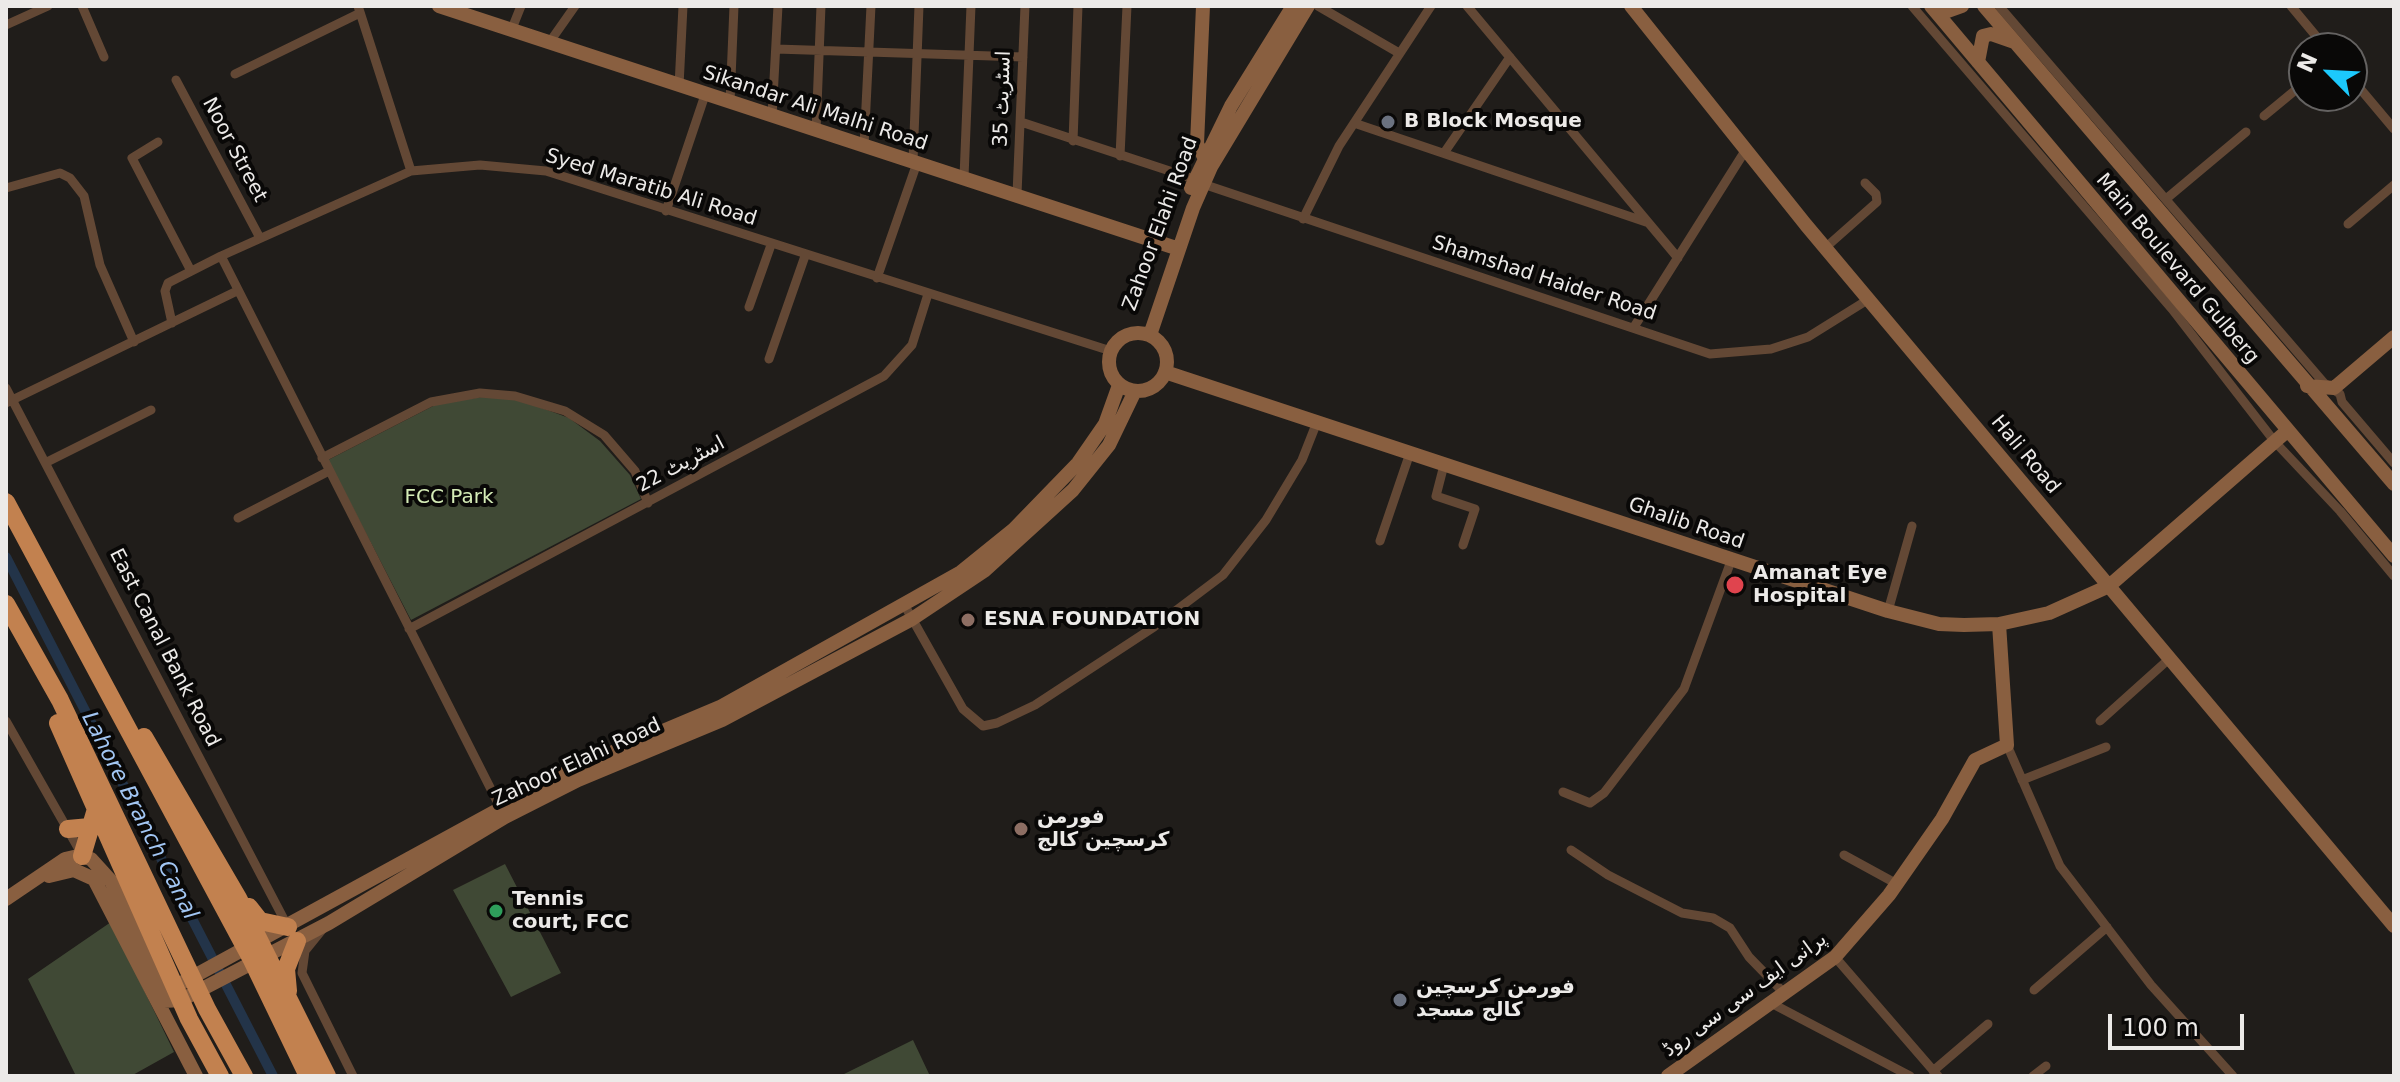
<!DOCTYPE html>
<html>
<head>
<meta charset="utf-8">
<style>
	body { margin:0 }
	#map { position:relative; width:2400px; height:1082px; overflow:hidden; background:#201d1a; font-family:"DejaVu Sans",sans-serif }
	canvas { display:block }
	.frame { position:absolute; inset:0; border:8px solid #eceae8; pointer-events:none }
	.north { position:absolute; left:2288px; top:32px; width:80px; height:80px; box-sizing:border-box; background:#090807; border:2px solid #646261; border-radius:50%; rotate:294deg; font-size:22px; font-weight:700; line-height:32px; text-align:center; color:#eceae8 }
	.north::after { content:''; display:block; margin:auto; width:28px; height:36px; background:#1cc9fc; clip-path:polygon(50% 0,100% 100%,50% 72%,0 100%) }
	.scale { position:absolute; left:2108px; top:1014px; width:136px; height:36px; box-sizing:border-box; border:4px solid #eceae8; border-top:0; padding-left:10px; font-size:24px; line-height:28px; white-space:nowrap; color:#eceae8; -webkit-text-stroke:6px #090807; paint-order:stroke }
</style>
</head>
<body>
<div id="map">
<canvas width="2400" height="1082"></canvas>
<div class="frame"></div>
<div class="north">N</div>
<div class="scale">100 m</div>
</div>
<script>
const ctx = document.querySelector('canvas').getContext('2d');
ctx.lineJoin = 'round';
function fillPath(path, color) {
  ctx.fillStyle = color;
  ctx.fill(path, 'evenodd');
}
function shape(rows) {
  const path = new Path2D();
  for (const r of rows) {
    if (r.length === 3) {
      path.moveTo(r[0] + r[2], r[1]);
      path.arc(r[0], r[1], r[2], 0, 2 * Math.PI);
      continue;
    }
    path.moveTo(r[0], r[1]);
    for (let i = 2; i < r.length; i += 2) path.lineTo(r[i], r[i + 1]);
  }
  return path;
}
function strokePath(path, color, width, dash) {
  ctx.strokeStyle = color;
  ctx.lineWidth = width;
  ctx.lineCap = dash ? 'butt' : 'round';
  ctx.setLineDash(dash || []);
  ctx.stroke(path);
}
function label(font, color, halo, rows, align = 'center') {
  ctx.font = font + ' "DejaVu Sans",Cairo,sans-serif';
  ctx.lineWidth = 8;
  ctx.setLineDash([]);
  ctx.textBaseline = 'middle';
  ctx.strokeStyle = halo;
  ctx.fillStyle = color;
  for (const [text, x, y, turn = 0] of rows) {
    ctx.save();
    ctx.translate(x, y);
    ctx.rotate((+turn || 0) * Math.PI / 180);
    ctx.textAlign = isNaN(turn) ? turn : align;
    if (halo) ctx.strokeText(text, 0, 0);
    ctx.fillText(text, 0, 0);
    ctx.restore();
  }
}
const green = shape([
	[482,397,515,398,569,418,600,441,630,475,641,499,411,620,328,460,439,403],
	[505,864,561,973,511,997,453,890],
	[111,922,174,1052,131,1076,76,1076,28,979],
	[913,1040,930,1076,840,1076]
]);
const canal = shape([
	[6,557,273,1076]
]);
const street = shape([
	[82,6,104,57],
	[358,6,411,171],
	[1318,6,1399,53],
	[1467,6,1678,258],
	[1912,6,2172,309,2275,442,2340,511,2394,576],
	[1999,6,2324,383,2340,394,2342,402,2394,463],
	[2291,6,2326,48],
	[6,25,48,6],
	[511,31,521,6],
	[549,43,575,6],
	[776,49,1023,57],
	[235,74,360,13],
	[2352,79,2394,129],
	[176,80,260,238],
	[679,86,683,6],
	[730,102,734,6],
	[772,116,778,6],
	[2264,116,2304,83],
	[1021,122,1194,179],
	[1354,123,1646,222],
	[816,131,821,6],
	[1073,141,1078,6],
	[158,142,132,158,191,271],
	[864,146,871,6],
	[1444,153,1510,57],
	[1120,156,1127,6],
	[913,161,919,6],
	[964,177,971,6],
	[1203,184,1710,354,1771,349,1808,337,1869,299],
	[6,188,60,173,70,178,84,196,100,265,134,342],
	[1017,194,1025,6],
	[2166,199,2246,132],
	[666,211,705,95],
	[1303,219,1339,146,1431,6],
	[2348,224,2394,185],
	[1825,248,1877,202,1876,194,1865,183],
	[877,278,917,163],
	[749,307,771,245],
	[172,323,165,291,168,283,221,256],
	[1634,327,1745,151],
	[769,359,805,256],
	[6,388,288,927],
	[6,403,237,291],
	[322,458,431,402,480,393,515,396,565,411,604,435,635,471,648,503],
	[47,462,151,410],
	[1444,465,1436,496,1475,509,1463,545],
	[238,518,329,471],
	[1380,541,1410,453],
	[905,606,963,709,983,726,997,723,1035,705,1154,627,1223,575,1266,520,1302,460,1317,422],
	[1888,611,1912,526],
	[409,629,884,376,912,345,928,294],
	[6,721,81,853],
	[2100,721,2169,659],
	[2007,745,2060,866,2151,985,2233,1076],
	[2022,780,2106,747],
	[1563,792,1590,803,1604,793,1684,689,1731,561],
	[503,813,221,256,411,171,480,165,546,171,1111,351],
	[1571,850,1608,875,1682,913,1713,918,1730,928,1749,957,1784,993],
	[1844,855,1897,884],
	[322,930,305,951,302,973,353,1076],
	[1835,957,1938,1076],
	[2034,990,2107,927],
	[1771,1003,1910,1076],
	[1933,1071,1988,1024],
	[2033,1076,2046,1066]
]);
const secondary = shape([
	[439,6,1179,249],
	[1203,6,1197,144,1204,157],
	[1631,6,1806,225,2394,926],
	[1931,6,2394,556],
	[1933,6,1948,11,1962,6],
	[1984,6,2394,484],
	[1978,62,1983,36,1991,34,2014,42],
	[1191,188,1231,106,1293,6],
	[1138,362,29],
	[1150,335,1193,208,1211,167,1308,6],
	[1165,372,1888,611,1939,624,1964,625,1999,624,2049,613,2109,586,2287,431],
	[2307,386,2334,388,2394,337],
	[49,876,74,870,94,879,154,995,164,1001,181,1000,329,923,505,817,578,780,722,720,912,619,984,571,1073,490,1109,445,1135,391],
	[6,899,65,859,78,856,91,859,111,881,160,984,167,988,176,986,573,769,720,707,961,572,1013,530,1078,463,1105,424,1119,385],
	[154,995,196,1076],
	[1668,1076,1835,957,1889,895,1942,819,1975,760,2007,745,1999,624]
]);
const highway = shape([
	[6,502,252,960,308,1076],
	[6,604,60,700,207,1009,244,1076],
	[58,723,189,1019,220,1076],
	[144,737,238,898,327,1076],
	[68,829,90,827],
	[82,856,96,809],
	[249,907,260,921,288,927],
	[288,991,286,969,297,941]
]);
const markers = [
	[1388,122,8,"#6b7280"],
	[1735,585,10,"#e0444e"],
	[968,620,8,"#8d6e63"],
	[1021,829,8,"#8d6e63"],
	[496,911,8,"#2e9e5b"],
	[1400,1000,8,"#6b7280"]
];
const streetNames = [
	["اسٹریٹ 35",1003,99,-88],
	["Sikandar Ali Malhi Road",815,109,18],
	["Noor Street",234,150,62],
	["Syed Maratib Ali Road",651,188,17],
	["Zahoor Elahi Road",1161,224,-70],
	["Main Boulevard Gulberg",2177,269,50],
	["Shamshad Haider Road",1544,279,18],
	["Hali Road",2025,455,50],
	["اسٹریٹ 22",681,465,-28],
	["Ghalib Road",1686,524,19],
	["East Canal Bank Road",164,648,63],
	["Zahoor Elahi Road",577,763,-25],
	["پرانی ایف سی سی روڈ",1745,995,-36]
];
const poiNames = [
	["B Block Mosque",1404,122],
	["Amanat Eye",1753,574],
	["Hospital",1753,597],
	["ESNA FOUNDATION",984,620],
	["فورمن",1037,818],
	["کرسچین کالج",1037,841],
	["Tennis",512,900],
	["court, FCC",512,923],
	["فورمن کرسچین",1416,988],
	["کالج مسجد",1416,1011]
];
const parkNames = [
	["FCC Park",449,498]
];
const waterNames = [
	["Lahore Branch Canal",139,816,63]
];
fillPath(green, '#404935');
strokePath(canal, '#233449', 10);
strokePath(street, '#634835', 9);
strokePath(secondary, '#895f40', 14);
strokePath(highway, '#c2814f', 18);
for (const [x, y, r, color] of markers) {
  const dot = new Path2D();
  dot.arc(x, y, r, 0, 2 * Math.PI);
  ctx.fillStyle = color;
  ctx.fill(dot);
  strokePath(dot, '#090807', 3);
}
label('20px', '#eceae8', '#090807', streetNames);
label('bold 20px', '#eceae8', '#090807', poiNames, 'left');
label('20px', '#d5ecb7', '#090807', parkNames);
label('italic 22px', '#a2c6f3', '#090807', waterNames);
</script>
</body>
</html>
